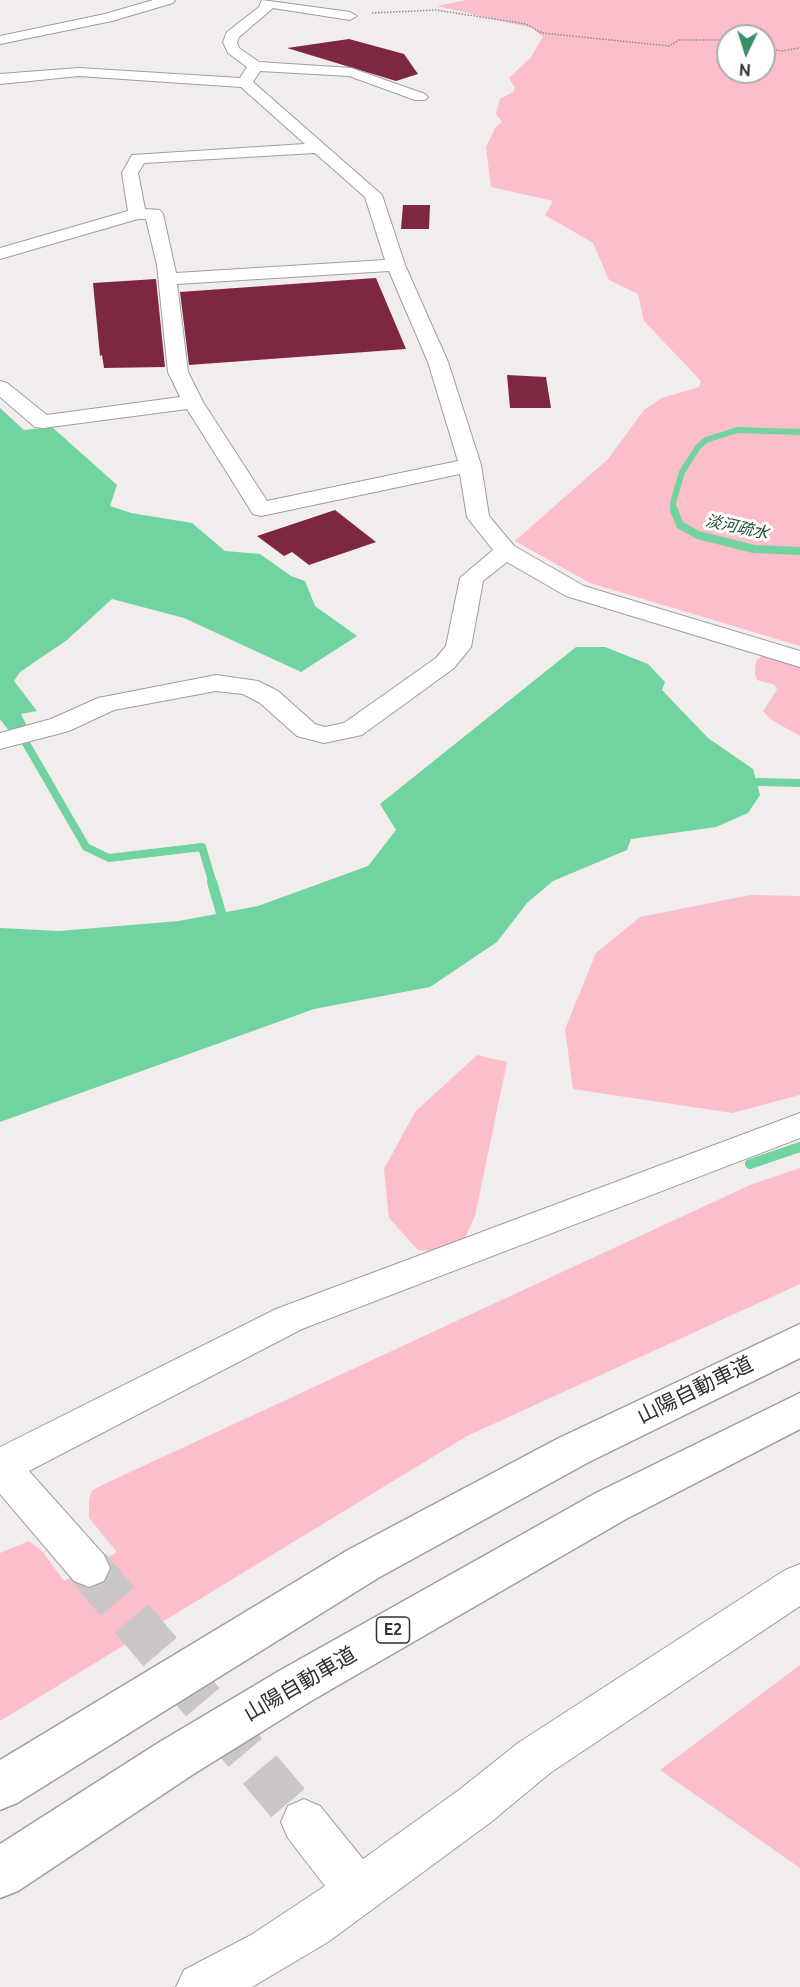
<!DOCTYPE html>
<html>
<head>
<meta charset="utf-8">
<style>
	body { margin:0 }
	#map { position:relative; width:800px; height:1987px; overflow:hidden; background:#f1eded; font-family:Ubuntu,sans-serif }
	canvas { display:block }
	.north { position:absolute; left:716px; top:24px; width:60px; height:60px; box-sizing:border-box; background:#fff; border:2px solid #adacac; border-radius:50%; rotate:184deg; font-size:16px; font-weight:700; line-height:24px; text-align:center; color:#323030 }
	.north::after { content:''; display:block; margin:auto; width:21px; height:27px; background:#388f64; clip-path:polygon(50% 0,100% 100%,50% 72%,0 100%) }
</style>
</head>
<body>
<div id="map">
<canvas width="800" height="1987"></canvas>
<div class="north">N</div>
</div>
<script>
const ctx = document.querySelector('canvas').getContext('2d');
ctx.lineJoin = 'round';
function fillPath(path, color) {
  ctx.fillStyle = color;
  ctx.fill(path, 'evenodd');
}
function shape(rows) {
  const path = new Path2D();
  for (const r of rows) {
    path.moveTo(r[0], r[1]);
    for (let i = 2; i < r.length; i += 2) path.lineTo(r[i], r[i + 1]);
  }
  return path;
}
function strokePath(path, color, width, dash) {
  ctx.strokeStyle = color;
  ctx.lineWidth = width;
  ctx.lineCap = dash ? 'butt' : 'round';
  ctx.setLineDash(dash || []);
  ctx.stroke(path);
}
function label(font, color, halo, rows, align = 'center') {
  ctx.font = font + ' Ubuntu,"Noto Sans JP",sans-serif';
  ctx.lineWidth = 6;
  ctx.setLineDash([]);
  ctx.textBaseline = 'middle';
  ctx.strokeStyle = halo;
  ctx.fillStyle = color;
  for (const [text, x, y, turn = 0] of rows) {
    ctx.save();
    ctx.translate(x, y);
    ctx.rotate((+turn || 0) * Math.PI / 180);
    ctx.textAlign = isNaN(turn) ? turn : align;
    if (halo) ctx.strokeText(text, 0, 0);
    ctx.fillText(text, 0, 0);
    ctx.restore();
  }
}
const green = shape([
	[467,0,800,0,800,646,590,583,515,541,608,459,644,410,662,398,699,387,701,381,644,321,638,294,609,280,593,243,545,215,553,201,491,187,486,147,495,128,502,122,496,114,500,99,513,92,515,88,509,78,531,57,543,37,532,28,437,6],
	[728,36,764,36,764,72,728,72],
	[763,655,800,666,800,736,770,719,763,711,777,690,775,685,757,680,755,674,756,661],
	[750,895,800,896,800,1095,732,1113,573,1089,565,1029,596,953,640,917],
	[477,1055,507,1062,475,1216,465,1238,444,1252,418,1250,389,1218,384,1169,415,1112],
	[800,1168,800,1284,467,1436,0,1721,0,1553,29,1541,43,1552,64,1581,117,1552,89,1518,89,1500,92,1491,98,1487,750,1185],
	[800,1665,800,1868,660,1770]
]);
const water = shape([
	[0,408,24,430,52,427,117,485,110,506,131,513,192,523,225,551,260,554,291,576,305,581,315,606,357,636,301,672,184,618,112,599,67,640,20,672,14,681,37,711,21,714,27,726,9,731,0,719],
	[576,647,605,647,648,664,665,682,662,690,708,738,753,769,760,795,748,813,716,827,631,839,627,850,553,881,527,903,497,942,430,987,314,1009,0,1122,0,928,59,931,179,921,258,906,368,866,396,830,380,804]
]);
const streamFar2 = shape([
	[674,511,673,503,682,472,698,447,706,440,737,430,800,432]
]);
const streamFar1 = shape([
	[674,510,680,525,698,535,754,549,800,551],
	[19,731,86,847,109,858,202,847,213,884],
	[758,782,800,783]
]);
const stream = shape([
	[212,882,221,913],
	[750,1164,800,1147]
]);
const building = shape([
	[349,39,404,54,418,74,396,81,287,48],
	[403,205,430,205,429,229,401,229],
	[376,278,406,349,189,365,180,292],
	[156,279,165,367,104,368,102,355,100,356,93,283],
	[507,375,546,377,551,408,510,408],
	[335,510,376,542,309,565,292,552,284,556,257,536]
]);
const streetTunnel = shape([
	[89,1568,304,1822]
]);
const path = shape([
	[372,13,436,10,526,24,542,33,669,46,679,40,728,40],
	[764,48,781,51,800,48]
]);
const street = shape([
	[153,0,175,0,173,3,112,21,0,44,0,36,105,14,153,0],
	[262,0,350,12,357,16,350,20,273,8,239,37,237,42,239,48,259,62,351,68,425,94,428,97,425,100,415,100,349,76,260,71,253,82,382,195,405,265,448,362,481,465,489,516,514,546,584,586,800,651,800,667,566,596,507,562,483,581,471,647,454,668,362,735,324,743,297,736,260,703,243,694,216,691,114,710,69,731,0,749,0,733,51,719,98,698,216,675,258,681,278,691,315,724,325,727,344,723,436,658,446,646,460,578,493,550,467,517,460,474,261,516,253,514,187,409,43,428,35,427,0,397,0,381,7,383,47,415,180,397,168,372,157,265,146,219,138,219,0,259,0,248,128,211,122,173,132,155,305,144,241,87,79,76,0,84,0,74,79,68,240,78,247,67,228,53,223,42,227,32,259,7,262,0],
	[315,153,365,197,385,260,176,273,163,214,160,210,145,209,138,173,144,163,315,153],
	[389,271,428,362,458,461,267,501,203,402,188,372,177,284,389,271],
	[800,1113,800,1138,302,1329,29,1471,104,1555,110,1568,104,1581,89,1587,74,1581,0,1494,0,1447,276,1309,800,1113],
	[800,1564,800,1606,550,1773,491,1822,328,1942,252,1987,176,1987,184,1970,251,1935,325,1886,288,1838,281,1822,288,1806,304,1799,320,1806,363,1859,459,1790,518,1743,785,1570,800,1564]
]);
const secondary = shape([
	[0,1449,16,1453,22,1466,15,1480,0,1485,0,1449]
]);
const highway = shape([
	[800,1324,800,1358,587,1463,378,1578,17,1803,0,1810,0,1760,348,1550,557,1439,800,1324],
	[800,1393,800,1429,626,1519,311,1701,192,1775,18,1891,0,1898,0,1844,158,1743,279,1671,596,1493,800,1393]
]);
const farWaternames = [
	["淡河疏水",737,527,12]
];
const shields = [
	[393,1630,33]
];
const shieldNames = [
	["E2",393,1630]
];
const nearStreetnames = [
	["山陽自動車道",695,1390,-26],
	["山陽自動車道",300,1684,-30]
];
fillPath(green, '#fbbeca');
fillPath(water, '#71d4a0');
strokePath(streamFar2, '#71d4a0', 6);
strokePath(streamFar1, '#71d4a0', 8);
strokePath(stream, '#71d4a0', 10);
fillPath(building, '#7e2741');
strokePath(streetTunnel, '#cbc7c7', 44, [44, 22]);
strokePath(street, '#a19d9e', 2);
strokePath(secondary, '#a19d9e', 3);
strokePath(highway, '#a19d9e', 3);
strokePath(path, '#8d8a8a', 1.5, [1.5, 1.5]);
fillPath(street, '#fff');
fillPath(secondary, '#fff');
fillPath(highway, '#fff');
label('italic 16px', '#224c36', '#fff', farWaternames);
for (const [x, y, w] of shields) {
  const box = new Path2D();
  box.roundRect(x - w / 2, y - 13, w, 26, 4.5);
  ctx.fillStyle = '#fff';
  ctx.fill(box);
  strokePath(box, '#323030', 1.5);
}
label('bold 16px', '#323030', null, shieldNames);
label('21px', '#323030', '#fff', nearStreetnames);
</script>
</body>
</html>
